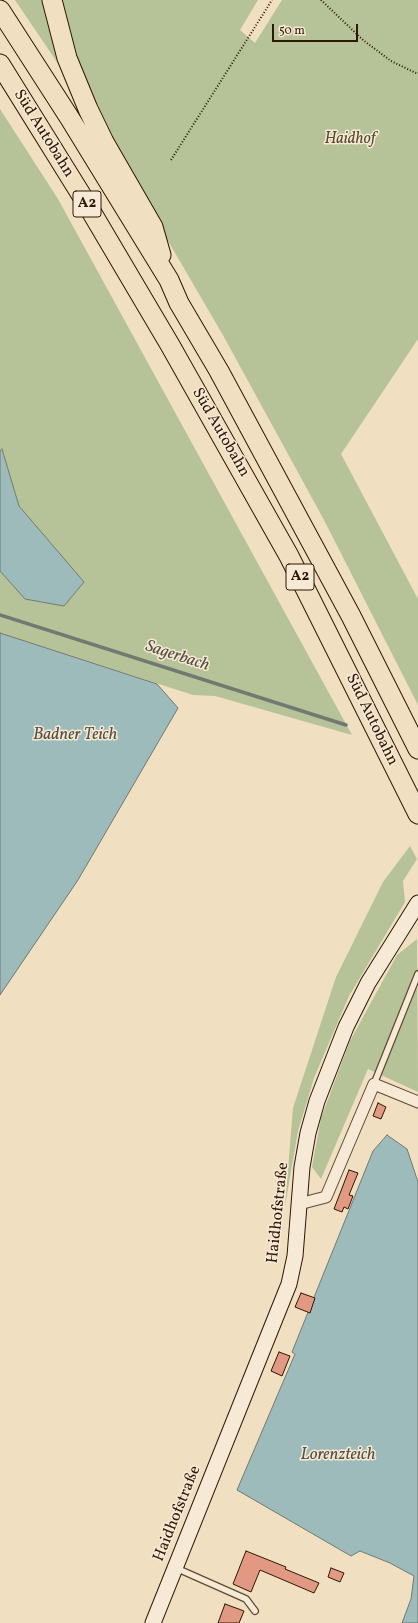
<!DOCTYPE html>
<html>
<head>
<meta charset="utf-8">
<style>
	body { margin:0 }
	#map { position:relative; width:418px; height:1623px; overflow:hidden; background:#f1dfc2; font-family:Vollkorn,serif }
	canvas { display:block }
	.scale { position:absolute; left:272px; top:24px; width:86px; height:18px; box-sizing:border-box; border:2px solid #2f1700; border-top:0; padding-left:5px; font-size:12px; line-height:14px; white-space:nowrap; color:#2f1700; -webkit-text-stroke:3px #f6ead7; paint-order:stroke }
</style>
</head>
<body>
<div id="map">
<canvas width="418" height="1623"></canvas>
<div class="scale">50 m</div>
</div>
<script>
const ctx = document.querySelector('canvas').getContext('2d');
ctx.lineJoin = 'round';
function fillPath(path, color) {
  ctx.fillStyle = color;
  ctx.fill(path, 'evenodd');
}
function shape(rows) {
  const path = new Path2D();
  for (const r of rows) {
    path.moveTo(r[0], r[1]);
    for (let i = 2; i < r.length; i += 2) path.lineTo(r[i], r[i + 1]);
  }
  return path;
}
function strokePath(path, color, width, dash) {
  ctx.strokeStyle = color;
  ctx.lineWidth = width;
  ctx.lineCap = dash ? 'butt' : 'round';
  ctx.setLineDash(dash || []);
  ctx.stroke(path);
}
function label(font, color, halo, rows, align = 'center') {
  ctx.font = font + ' Vollkorn,serif';
  ctx.lineWidth = 3;
  ctx.setLineDash([]);
  ctx.textBaseline = 'middle';
  ctx.strokeStyle = halo;
  ctx.fillStyle = color;
  for (const [text, x, y, turn = 0] of rows) {
    ctx.save();
    ctx.translate(x, y);
    ctx.rotate((+turn || 0) * Math.PI / 180);
    ctx.textAlign = isNaN(turn) ? turn : align;
    if (halo) ctx.strokeText(text, 0, 0);
    ctx.fillText(text, 0, 0);
    ctx.restore();
  }
}
const green = shape([
	[15,0,45,0,63,71],
	[58,0,258,0,240,30,255,43,282,0,418,0,418,339,341,454,418,599,418,705,324,520,224,337,121,160,79,68],
	[0,109,58,199,352,735,215,696,193,695,0,633,0,571,25,599,64,606,84,582,19,506,2,449,0,451],
	[410,846,417,859,403,881,405,902,349,996,314,1078,298,1131,285,1206,293,1108,336,977,383,882],
	[417,939,418,1092,368,1069,321,1179,312,1167,321,1118,350,1041,397,955]
]);
const water = shape([
	[2,449,19,506,84,582,64,606,25,599,0,571,0,451,2,449],
	[0,633,157,684,178,708,78,880,0,995,0,633],
	[387,1135,407,1149,418,1182,418,1623,402,1623,411,1599,414,1576,390,1563,360,1551,351,1556,237,1490,295,1354,292,1352,373,1151,387,1135]
]);
const stream = shape([
	[0,615,346,725]
]);
const building = shape([
	[378,1103,386,1107,381,1119,373,1116,378,1103],
	[349,1170,358,1173,349,1195,353,1196,348,1209,344,1207,342,1212,334,1209,349,1170],
	[301,1293,315,1298,310,1313,295,1307,301,1293],
	[279,1352,290,1356,282,1376,271,1371,279,1352],
	[246,1551,286,1567,285,1569,319,1583,314,1593,260,1570,251,1592,233,1584,246,1551],
	[331,1568,344,1573,340,1582,328,1577,331,1568],
	[225,1604,244,1611,239,1623,218,1623,225,1604]
]);
const path = shape([
	[321,0,363,40,391,61,418,74],
	[171,160,272,0]
]);
const lane = shape([
	[374,1084,418,974],
	[176,1568,246,1599,255,1611]
]);
const street = shape([
	[299,1204,326,1197,374,1084,418,1102]
]);
const secondary = shape([
	[153,1623,289,1284,295,1256,302,1167,308,1133,317,1101,346,1027,368,983,418,903]
]);
const highway = shape([
	[52,0,67,58,88,109,104,142,153,227,161,255],
	[0,10,69,117,169,280,179,303,219,371,351,616,418,749],
	[0,64,82,196,170,345,289,556,418,814]
]);
const shields = [
	[87,204,28],
	[300,577,28]
];
const shieldNames = [
	["A2",87,204],
	["A2",300,577]
];
const streetNames = [
	["Süd Autobahn",43,134,58],
	["Süd Autobahn",220,433,60],
	["Süd Autobahn",371,720,64],
	["Haidhofstraße",279,1213,-84],
	["Haidhofstraße",178,1514,-68]
];
const parkNames = [
	["Haidhof",350,140]
];
const waterNames = [
	["Sagerbach",177,657,18],
	["Badner Teich",75,736],
	["Lorenzteich",338,1456]
];
fillPath(green, '#b6c297');
fillPath(water, '#9dbbbb');
strokePath(water, '#717970', 1);
strokePath(stream, '#717970', 3.5);
fillPath(building, '#e19984');
strokePath(building, '#2f1700', 1);
strokePath(lane, '#604930', 8);
strokePath(street, '#604930', 13);
strokePath(secondary, '#2f1700', 17);
strokePath(highway, '#2f1700', 21);
strokePath(path, '#2f1700', 2, [1, 2]);
strokePath(lane, '#f6ead7', 5.5);
strokePath(street, '#f6ead7', 11);
strokePath(secondary, '#f6ead7', 15);
strokePath(highway, '#f1dfc2', 19);
for (const [x, y, w] of shields) {
  const box = new Path2D();
  box.roundRect(x - w / 2, y - 13, w, 26, 3);
  ctx.fillStyle = '#f6ead7';
  ctx.fill(box);
  strokePath(box, '#2f1700', 1);
}
label('bold 15px', '#2f1700', null, shieldNames);
label('16px', '#2f1700', '#f6ead7', streetNames);
label('italic 16px', '#584a2d', '#f6ead7', parkNames);
label('italic 17px', '#565041', '#f6ead7', waterNames);
</script>
</body>
</html>
